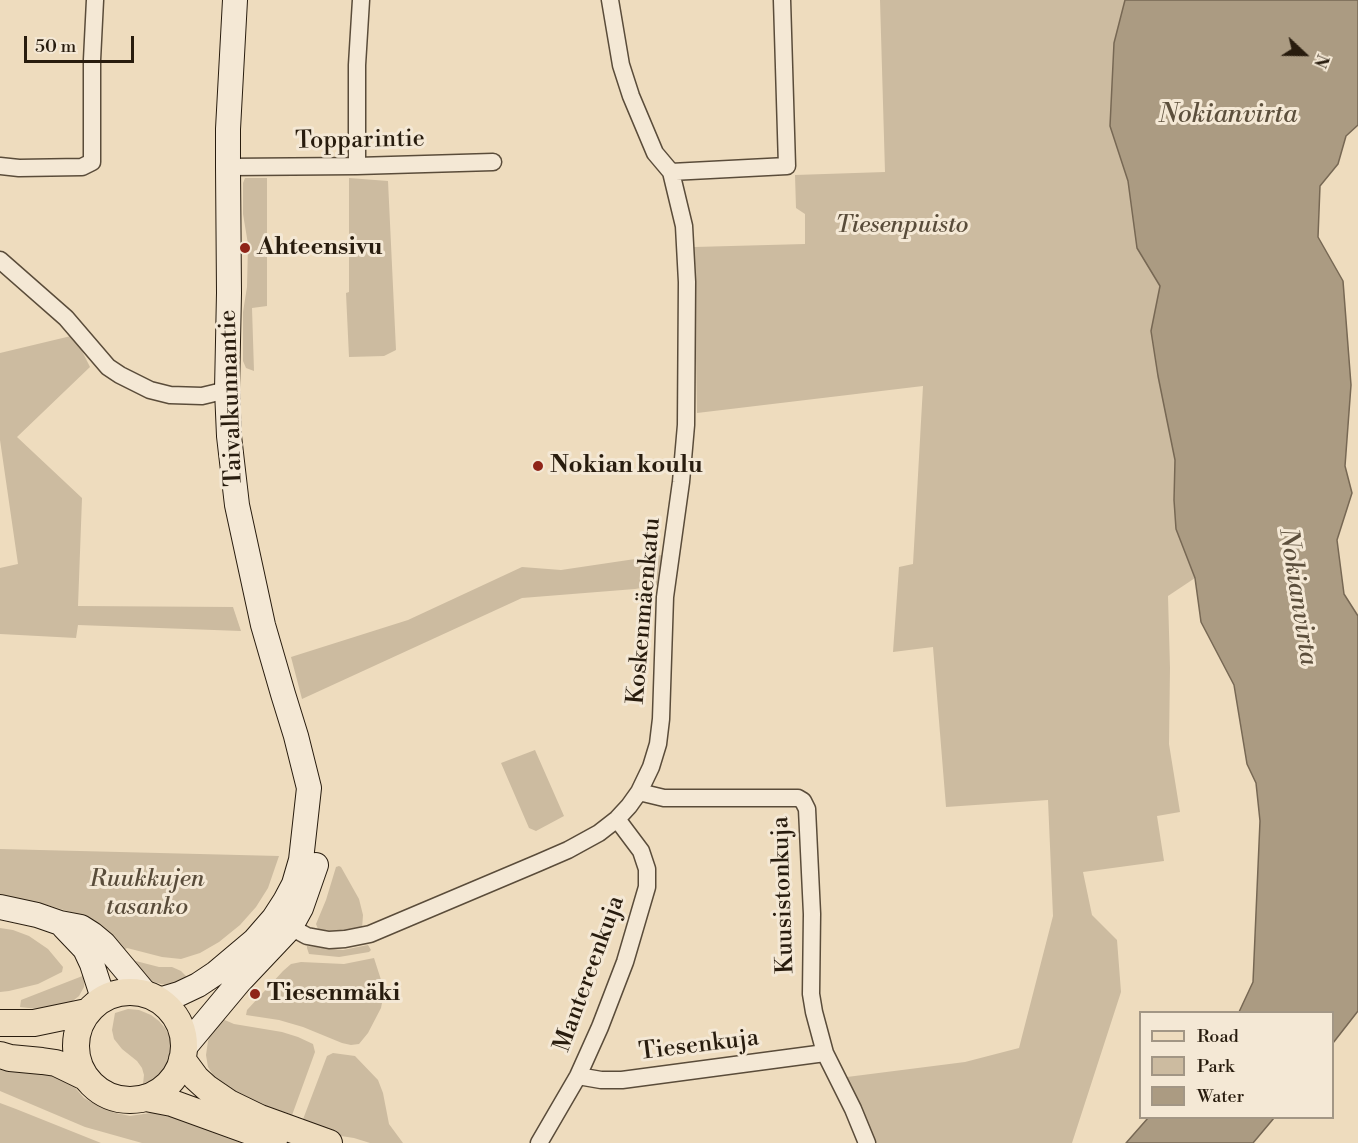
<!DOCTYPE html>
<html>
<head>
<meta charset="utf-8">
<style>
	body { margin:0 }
	#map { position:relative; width:1358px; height:1143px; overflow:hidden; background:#eedcbe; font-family:"Libre Bodoni",serif }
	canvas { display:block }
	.legend { position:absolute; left:1139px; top:1011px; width:195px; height:108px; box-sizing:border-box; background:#f4e8d5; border:2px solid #a29685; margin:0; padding:8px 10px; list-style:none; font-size:18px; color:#281c0e }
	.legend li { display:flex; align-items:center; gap:12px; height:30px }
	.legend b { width:30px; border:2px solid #a29685 }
	.north { position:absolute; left:1274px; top:24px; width:60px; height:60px; -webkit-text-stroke:4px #f4e8d5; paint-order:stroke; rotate:112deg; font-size:16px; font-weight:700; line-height:24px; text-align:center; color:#281c0e }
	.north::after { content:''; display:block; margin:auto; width:21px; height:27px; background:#281c0e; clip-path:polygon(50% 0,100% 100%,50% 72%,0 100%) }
	.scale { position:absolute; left:24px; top:36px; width:110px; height:27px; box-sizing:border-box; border:3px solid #281c0e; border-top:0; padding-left:8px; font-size:18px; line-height:21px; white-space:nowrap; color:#281c0e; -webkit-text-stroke:4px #f4e8d5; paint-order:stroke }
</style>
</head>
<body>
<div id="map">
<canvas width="1358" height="1143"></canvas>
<ul class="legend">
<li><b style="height:8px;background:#eedcbe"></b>Road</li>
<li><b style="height:16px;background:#ccbba0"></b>Park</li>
<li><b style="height:16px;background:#ab9b82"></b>Water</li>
</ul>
<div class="north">N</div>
<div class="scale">50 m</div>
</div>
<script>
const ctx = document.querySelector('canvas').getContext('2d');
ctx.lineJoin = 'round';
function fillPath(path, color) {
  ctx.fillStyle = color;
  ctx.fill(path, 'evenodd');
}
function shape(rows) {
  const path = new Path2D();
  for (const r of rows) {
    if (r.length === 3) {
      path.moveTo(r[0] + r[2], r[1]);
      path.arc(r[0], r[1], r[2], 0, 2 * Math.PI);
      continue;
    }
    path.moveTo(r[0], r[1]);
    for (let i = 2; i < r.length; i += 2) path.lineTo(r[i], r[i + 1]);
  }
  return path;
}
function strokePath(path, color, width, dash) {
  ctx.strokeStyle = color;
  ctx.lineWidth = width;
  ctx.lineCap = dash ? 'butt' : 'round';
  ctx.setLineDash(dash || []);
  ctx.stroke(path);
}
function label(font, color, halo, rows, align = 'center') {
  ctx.font = font + ' "Libre Bodoni",serif';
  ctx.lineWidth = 6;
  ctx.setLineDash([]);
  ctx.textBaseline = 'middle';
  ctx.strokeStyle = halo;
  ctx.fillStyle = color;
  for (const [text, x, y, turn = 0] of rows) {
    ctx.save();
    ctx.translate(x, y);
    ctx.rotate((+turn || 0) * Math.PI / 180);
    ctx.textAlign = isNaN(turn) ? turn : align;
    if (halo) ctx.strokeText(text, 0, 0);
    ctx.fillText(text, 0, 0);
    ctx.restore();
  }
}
const green = shape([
	[880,0,1125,0,1114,43,1110,126,1128,181,1137,248,1160,286,1151,331,1158,376,1175,460,1174,500,1176,529,1195,578,1168,596,1170,668,1169,744,1180,812,1157,816,1164,861,1083,872,1092,915,1117,940,1121,992,1072,1143,876,1143,847,1077,965,1062,1019,1048,1053,916,1048,800,946,807,933,647,893,652,899,567,913,564,923,386,697,413,694,247,805,244,805,214,796,208,795,175,885,172],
	[245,178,267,178,267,306,252,308,254,371,246,368,243,361,243,312,247,287,248,244,243,214,243,183],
	[349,178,388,181,396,350,384,356,349,357,346,293,349,292],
	[71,336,78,343,90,367,17,437,82,498,78,606,233,607,241,631,78,625,76,638,0,634,0,568,18,564,0,440,0,353],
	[662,555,659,585,635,589,522,598,302,699,291,657,408,620,522,567,561,570],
	[535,750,564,816,536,831,529,828,501,763],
	[0,849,279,856,268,888,256,907,240,925,219,942,200,953,181,959,162,957,127,948,124,950,93,923,74,913,47,905,0,896],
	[339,866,341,867,359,899,363,915,362,929,332,933,322,932,318,929,316,924,326,900,336,867],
	[0,928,13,930,29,936,48,949,63,967,62,972,38,984,9,991,0,992],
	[368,945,371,950,369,952,339,957,309,954,307,948,307,946,343,950],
	[374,958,383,986,383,998,381,1008,368,1033,359,1044,351,1045,342,1043,303,1027,279,1020,246,1015,247,1010,283,971,291,964,301,962,344,964],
	[128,959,159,967,172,967,181,971,187,977,187,979,177,983,165,985,154,982,149,980],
	[85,975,84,987,79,996,69,1004,38,1009,20,1007,21,1000],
	[128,1009,139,1010,151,1015,159,1021,165,1028,170,1037,171,1050,168,1061,164,1069,155,1078,143,1084,144,1075,142,1068,137,1061,122,1049,114,1039,112,1030,115,1013],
	[220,1018,234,1024,282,1032,298,1037,313,1044,315,1052,291,1118,257,1106,215,1078,208,1067,206,1055,208,1041,214,1027],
	[333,1053,355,1056,378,1080,383,1093,389,1124,403,1143,370,1143,354,1138,334,1135,302,1122,327,1056],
	[0,1067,49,1074,72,1084,84,1098,100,1107,116,1113,130,1116,150,1113,168,1113,250,1143,142,1143,85,1127,0,1091],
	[0,1103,16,1109,101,1143,0,1143]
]);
const water = shape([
	[1125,0,1358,0,1358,125,1346,136,1338,164,1320,186,1318,237,1343,281,1351,385,1345,466,1352,493,1337,540,1344,594,1358,616,1358,1011,1333,1043,1332,1012,1239,1012,1253,982,1260,821,1256,783,1247,764,1234,685,1201,622,1195,578,1176,529,1174,500,1175,460,1158,376,1151,331,1160,286,1137,248,1128,181,1110,126,1114,43,1125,0],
	[1148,1118,1274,1118,1253,1143,1126,1143,1148,1118]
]);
const street = shape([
	[0,166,19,168,82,167,92,162,92,60,95,0],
	[357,166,357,65,361,0],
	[228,167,357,166,493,162],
	[671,172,787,166,782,0],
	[0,260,66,318,108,367,120,375,150,390,170,395,202,396,227,390],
	[639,792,664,798,798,798,803,801,807,809,812,914,811,994,814,1012,825,1053,853,1109,867,1143],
	[283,923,307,936,329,940,345,939,370,934,538,863,568,850,599,833,617,819,629,806,639,792,651,767,658,744,661,719,665,597,681,482,686,425,687,282,684,226,671,172,655,153,631,96,621,65,610,0],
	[578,1076,601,1080,622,1080,825,1053],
	[539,1143,578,1076,600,1027,625,962,647,887,647,869,641,851,617,819]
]);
const secondary = shape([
	[0,907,37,915,60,923,81,927,92,934,104,944,145,993],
	[64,927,85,949,92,964,103,998],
	[159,1000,179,994,198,985,216,973,254,941,274,918,285,901,294,884,301,860,309,788,296,736,283,694,263,625,237,505,229,436,227,390,229,293,228,167,228,129,235,0],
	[184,1048,239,982,290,928,301,908,316,865]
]);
const primary = shape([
	[130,1046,54],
	[0,1023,34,1023,87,1012],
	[0,1055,10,1058,42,1061,56,1063,85,1077],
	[182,1059,196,1078,207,1088,229,1103,260,1118,329,1143],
	[146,1098,172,1103,274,1140]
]);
const markers = [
	[245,248,6,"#8f2418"],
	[538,466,6,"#8f2418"],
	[255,994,6,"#8f2418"]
];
const streetNames = [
	["Topparintie",360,141,-1],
	["Taivalkunnantie",232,398,-92],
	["Koskenmäenkatu",645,611,-85],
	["Kuusistonkuja",784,895,-92],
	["Mantereenkuja",590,974,-70],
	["Tiesenkuja",699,1046,-7]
];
const parkNames = [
	["Tiesenpuisto",902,226],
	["Ruukkujen",147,880],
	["tasanko",147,908]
];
const poiNames = [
	["Ahteensivu",257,248],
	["Nokian koulu",550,466],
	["Tiesenmäki",267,994]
];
const waterNames = [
	["Nokianvirta",1228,116],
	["Nokianvirta",1297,597,81]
];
fillPath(green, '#ccbba0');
fillPath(water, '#ab9b82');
strokePath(water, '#776854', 1.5);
strokePath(street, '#5a4c3a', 19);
strokePath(secondary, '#281c0e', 26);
strokePath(primary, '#281c0e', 28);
strokePath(street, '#f4e8d5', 16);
strokePath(secondary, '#f4e8d5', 24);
strokePath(primary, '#eedcbe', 26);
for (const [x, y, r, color] of markers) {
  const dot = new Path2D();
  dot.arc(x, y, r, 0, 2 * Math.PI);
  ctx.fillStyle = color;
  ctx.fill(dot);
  strokePath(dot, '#f4e8d5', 2);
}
label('24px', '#281c0e', '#f4e8d5', streetNames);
label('italic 24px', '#594c3a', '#f4e8d5', parkNames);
label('bold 24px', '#281c0e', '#f4e8d5', poiNames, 'left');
label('italic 26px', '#5c4f3c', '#f4e8d5', waterNames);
</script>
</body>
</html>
